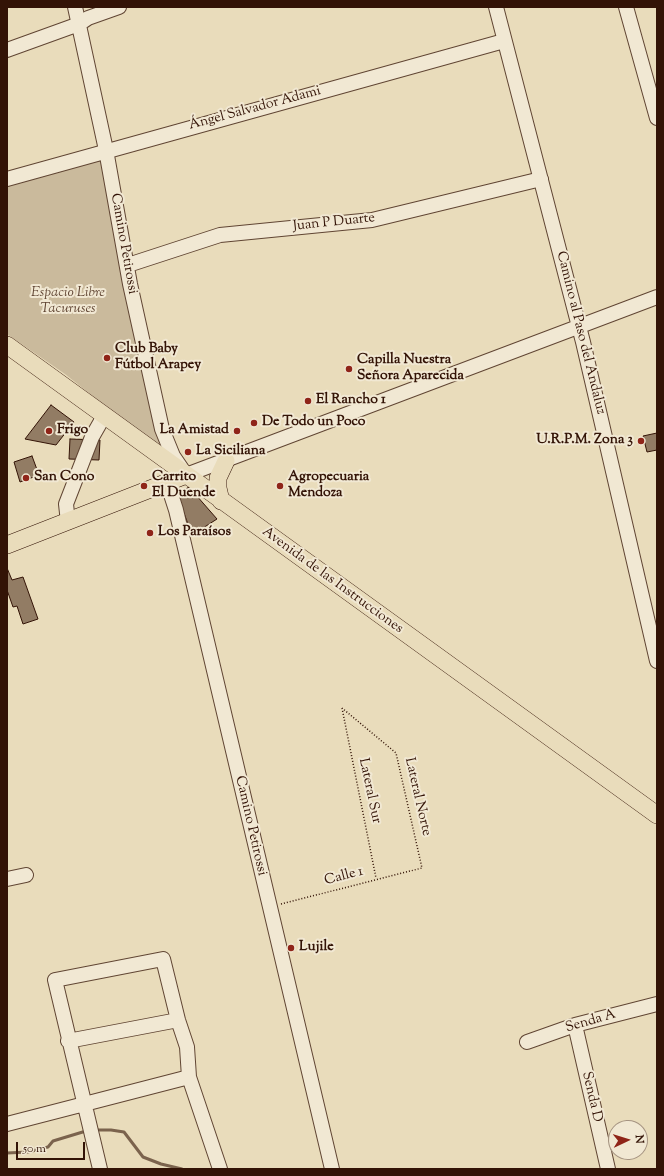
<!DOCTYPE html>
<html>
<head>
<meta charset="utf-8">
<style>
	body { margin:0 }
	#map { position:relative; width:664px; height:1176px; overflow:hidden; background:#e9dcbb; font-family:"Sorts Mill Goudy",serif }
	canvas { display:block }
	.frame { position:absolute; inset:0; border:8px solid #331306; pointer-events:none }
	.north { position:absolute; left:608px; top:1120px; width:40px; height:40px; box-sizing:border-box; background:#f1e8d3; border:1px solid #a59381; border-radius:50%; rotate:86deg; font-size:11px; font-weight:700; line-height:16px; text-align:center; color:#331306 }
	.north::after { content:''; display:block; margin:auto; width:14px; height:18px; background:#8f2418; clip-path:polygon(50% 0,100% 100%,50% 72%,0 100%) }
	.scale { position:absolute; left:16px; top:1142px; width:69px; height:18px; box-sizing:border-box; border:2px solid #331306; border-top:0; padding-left:5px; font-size:12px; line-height:14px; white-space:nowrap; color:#331306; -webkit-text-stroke:3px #f1e8d3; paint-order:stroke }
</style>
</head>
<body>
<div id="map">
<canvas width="664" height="1176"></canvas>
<div class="frame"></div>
<div class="north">N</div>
<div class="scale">50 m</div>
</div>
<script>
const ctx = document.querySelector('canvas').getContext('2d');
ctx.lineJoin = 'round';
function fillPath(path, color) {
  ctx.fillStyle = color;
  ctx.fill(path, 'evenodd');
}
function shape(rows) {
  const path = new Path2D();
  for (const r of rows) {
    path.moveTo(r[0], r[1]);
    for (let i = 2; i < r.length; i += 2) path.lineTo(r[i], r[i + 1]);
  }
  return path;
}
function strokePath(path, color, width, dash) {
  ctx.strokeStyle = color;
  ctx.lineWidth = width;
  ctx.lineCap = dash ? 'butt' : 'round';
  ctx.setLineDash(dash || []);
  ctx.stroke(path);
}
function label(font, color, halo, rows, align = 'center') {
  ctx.font = font + ' "Sorts Mill Goudy",serif';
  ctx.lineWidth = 4;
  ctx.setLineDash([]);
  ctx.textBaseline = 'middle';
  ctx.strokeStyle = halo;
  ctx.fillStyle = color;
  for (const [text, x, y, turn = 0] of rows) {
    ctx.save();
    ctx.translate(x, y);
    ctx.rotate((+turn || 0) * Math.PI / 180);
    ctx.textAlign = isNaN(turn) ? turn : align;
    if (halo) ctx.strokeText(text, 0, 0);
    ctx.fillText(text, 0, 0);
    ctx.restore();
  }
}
const green = shape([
	[101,158,161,441,158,445,153,444,65,374,7,334,7,179]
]);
const stream = shape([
	[94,1130,111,1130,124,1132,143,1157,161,1164,182,1169],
	[7,1153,28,1152,48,1147,53,1141,86,1131]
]);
const building = shape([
	[51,405,74,422,56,445,25,439,51,405],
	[657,433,657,450,647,452,643,436,657,433],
	[70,439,100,440,99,460,69,459,70,439],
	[32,456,39,475,20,482,14,462,32,456],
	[189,487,217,519,192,535,177,494,189,487],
	[7,568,12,580,23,577,38,619,23,624,17,606,13,607,7,590,7,568]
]);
const path = shape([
	[342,708,376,878],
	[281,904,422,868,396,753,342,708]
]);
const minor = shape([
	[75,7,106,150,130,284,162,429,173,456,186,475,657,297],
	[496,7,583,342,657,661],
	[626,7,657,118],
	[7,50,79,24,88,18,119,7],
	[7,179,504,41],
	[128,265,220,235,372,220,541,179],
	[167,482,176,510,332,1169],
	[68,522,66,504,92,437,104,416],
	[7,879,26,875],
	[575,1025,608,1169],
	[68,1041,178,1020],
	[527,1042,575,1025,657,1004],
	[7,1124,189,1077],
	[100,1169,55,980,163,959,178,1020,187,1047,189,1077,220,1169]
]);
const major = shape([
	[7,345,657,815],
	[221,501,218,488,218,478,226,461],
	[7,545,186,475]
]);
const markers = [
	[107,358,4,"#8f2418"],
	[349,369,4,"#8f2418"],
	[308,401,4,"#8f2418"],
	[254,423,4,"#8f2418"],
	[49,431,4,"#8f2418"],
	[237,431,4,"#8f2418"],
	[641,441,4,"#8f2418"],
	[188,452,4,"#8f2418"],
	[26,478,4,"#8f2418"],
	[144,486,4,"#8f2418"],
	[280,486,4,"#8f2418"],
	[150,533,4,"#8f2418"],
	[291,948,4,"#8f2418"]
];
const streetNames = [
	["Ángel Salvador Adami",255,109,-15],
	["Juan P Duarte",334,223,-6],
	["Camino Petirossi",123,244,80],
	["Camino al Paso del Andaluz",580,333,76],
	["Avenida de las Instrucciones",332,581,36],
	["Lateral Sur",369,791,78],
	["Lateral Norte",417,797,77],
	["Camino Petirossi",250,826,77],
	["Calle 1",344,877,-15],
	["Senda A",591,1022,-16],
	["Senda D",591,1097,77]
];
const parkNames = [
	["Espacio Libre",68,294],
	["Tacuruses",68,310]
];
const poiNames = [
	["Club Baby",115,350],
	["Fútbol Arapey",115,366],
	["Capilla Nuestra",357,361],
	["Señora Aparecida",357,377],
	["El Rancho 1",316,401],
	["De Todo un Poco",262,423],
	["Frigo",57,431],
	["La Amistad",229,431,"right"],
	["U.R.P.M. Zona 3",633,441,"right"],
	["La Siciliana",196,452],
	["San Cono",34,478],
	["Carrito",152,478],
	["El Duende",152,494],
	["Agropecuaria",288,478],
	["Mendoza",288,494],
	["Los Paraísos",158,533],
	["Lujile",299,948]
];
fillPath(green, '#caba9c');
strokePath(stream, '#7b634d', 3);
fillPath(building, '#927c64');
strokePath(building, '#331306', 1);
strokePath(minor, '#604533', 16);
strokePath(major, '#331306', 18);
strokePath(path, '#331306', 1.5, [1, 2]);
strokePath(minor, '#f1e8d3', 14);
strokePath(major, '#e9dcbb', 17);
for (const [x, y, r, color] of markers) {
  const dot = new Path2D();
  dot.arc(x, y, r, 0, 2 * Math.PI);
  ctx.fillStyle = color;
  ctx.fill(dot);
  strokePath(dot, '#f1e8d3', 1.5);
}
label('14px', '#331306', '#f1e8d3', streetNames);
label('italic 14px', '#604533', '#f1e8d3', parkNames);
label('bold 14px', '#331306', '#f1e8d3', poiNames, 'left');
</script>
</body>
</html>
